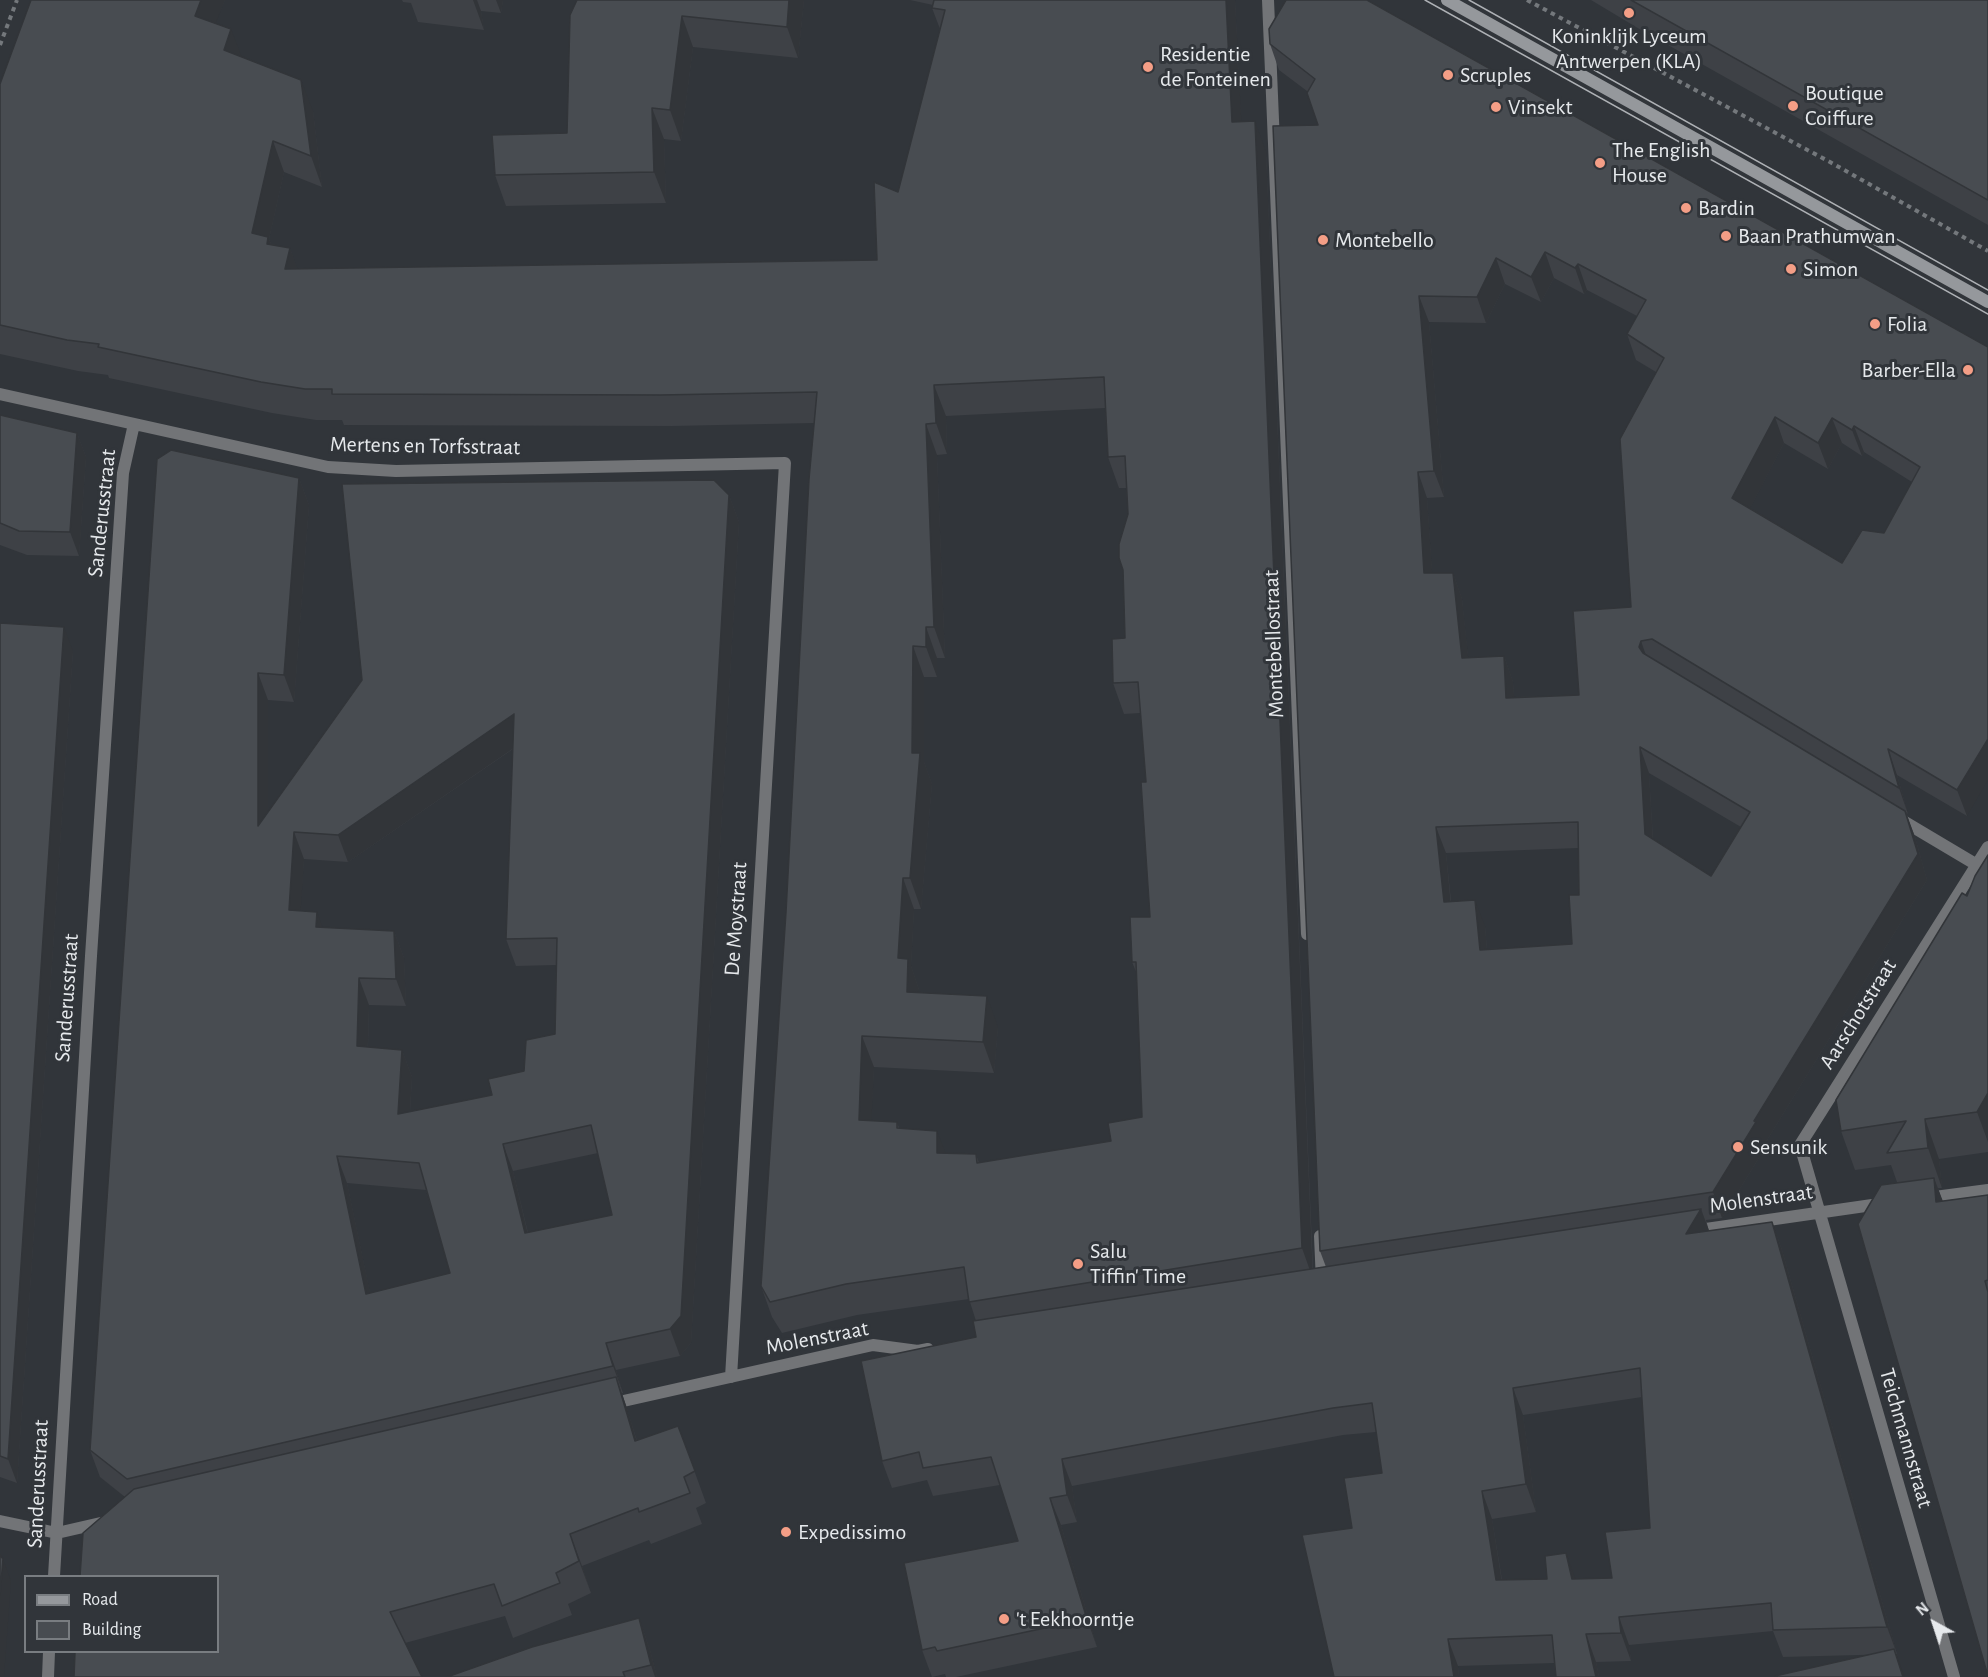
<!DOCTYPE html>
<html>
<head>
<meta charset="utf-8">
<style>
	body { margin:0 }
	#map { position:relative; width:1988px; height:1677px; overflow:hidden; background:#31353a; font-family:"Alegreya Sans",sans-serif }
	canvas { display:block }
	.legend { position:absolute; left:24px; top:1575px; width:195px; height:78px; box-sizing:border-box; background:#31353a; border:2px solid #797d81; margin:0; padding:8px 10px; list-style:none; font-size:18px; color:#e6e9ec }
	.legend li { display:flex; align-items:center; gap:12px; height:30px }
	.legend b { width:30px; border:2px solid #797d81 }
	.north { position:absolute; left:1904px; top:1593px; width:60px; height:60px; -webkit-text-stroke:4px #31353a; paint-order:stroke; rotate:320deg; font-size:16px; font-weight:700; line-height:24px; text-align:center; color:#e6e9ec }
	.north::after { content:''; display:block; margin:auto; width:21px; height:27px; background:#e6e9ec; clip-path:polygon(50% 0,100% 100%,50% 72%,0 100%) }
</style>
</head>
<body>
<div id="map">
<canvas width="1988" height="1677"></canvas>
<ul class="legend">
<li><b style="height:8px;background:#95989c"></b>Road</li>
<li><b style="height:16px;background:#484c51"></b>Building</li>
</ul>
<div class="north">N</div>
</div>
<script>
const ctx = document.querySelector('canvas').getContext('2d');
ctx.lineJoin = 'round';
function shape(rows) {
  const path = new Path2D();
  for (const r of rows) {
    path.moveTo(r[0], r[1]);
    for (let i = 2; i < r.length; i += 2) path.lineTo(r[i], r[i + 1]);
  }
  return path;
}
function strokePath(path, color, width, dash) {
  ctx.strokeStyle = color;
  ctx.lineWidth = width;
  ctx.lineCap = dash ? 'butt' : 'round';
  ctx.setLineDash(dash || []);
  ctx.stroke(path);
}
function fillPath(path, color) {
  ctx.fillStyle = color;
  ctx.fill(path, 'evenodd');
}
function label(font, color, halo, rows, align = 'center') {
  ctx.font = font + ' "Alegreya Sans",sans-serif';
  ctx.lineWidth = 6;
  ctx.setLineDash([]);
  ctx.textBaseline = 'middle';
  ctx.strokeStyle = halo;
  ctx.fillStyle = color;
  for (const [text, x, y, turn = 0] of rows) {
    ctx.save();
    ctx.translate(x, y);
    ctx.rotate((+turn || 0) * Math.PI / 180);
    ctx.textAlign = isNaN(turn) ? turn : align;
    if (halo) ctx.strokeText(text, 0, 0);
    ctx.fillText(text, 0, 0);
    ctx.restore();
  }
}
const path = shape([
	[1527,0,1830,162,1988,251],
	[0,45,17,0]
]);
const street = shape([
	[1268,0,1307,934],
	[0,394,328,467,396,471,785,463,731,1377],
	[1898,818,1977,865],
	[1927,1198,1988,1190],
	[1692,1231,1886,1203],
	[1320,1236,1322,1282],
	[610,1404,873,1345,918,1351,928,1349],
	[0,1521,57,1533,105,1522],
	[54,1576,91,956,123,473,134,424],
	[48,1677,49,1652],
	[1954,1677,1800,1145,1988,847]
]);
const secondary = shape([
	[1447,0,1988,302]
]);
const tram = shape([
	[1425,0,1988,314],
	[1469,0,1988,290]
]);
const wall = shape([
	[31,0,225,0,215,23,241,57,313,111,322,187,284,172,269,239,271,244,290,248,297,269,877,260,898,192,940,29,932,8,933,5,910,0,1235,0,1241,122,1266,152,1313,1269,1326,1267,1320,1251,1318,125,1307,91,1279,70,1270,44,1988,347,1967,816,1897,775,1908,814,1906,812,1915,837,1927,880,1764,1145,1765,1148,1722,1218,1706,1220,1709,1231,1772,1222,1782,1250,1897,1654,1783,1657,1773,1631,1629,1645,1631,1661,1596,1662,1599,1677,1556,1677,1554,1663,1458,1666,1459,1677,1334,1677,1352,1528,1382,1473,1376,1432,1343,1435,1072,1486,1077,1522,1061,1525,1097,1647,956,1677,946,1677,945,1674,932,1677,922,1650,1018,1541,1000,1485,933,1496,927,1480,892,1488,882,1461,976,1337,976,1321,969,1299,857,1315,782,1333,772,1317,761,1286,786,912,814,423,672,426,344,425,342,420,316,420,272,413,109,378,108,375,78,371,0,354,0,84],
	[1554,278,1584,294,1587,290,1637,316,1627,334,1636,360,1656,372,1631,607,1579,695,1514,697,1513,682,1504,656,1468,658,1462,599,1453,573,1432,573,1427,498,1444,497,1429,322,1486,323,1505,284,1541,302],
	[1105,408,1108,457,1119,488,1126,488,1128,514,1125,638,1113,683,1124,714,1140,713,1146,782,1150,917,1132,962,1137,974,1142,1117,1111,1141,979,1163,976,1154,946,1154,899,1128,897,1122,871,1120,874,1067,994,1073,998,1027,919,992,919,990,911,966,914,909,921,909,932,784,924,762,924,677,937,677,937,658,945,658,937,455,947,454,946,416],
	[1784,443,1828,469,1842,443,1862,456,1864,452,1912,482,1884,533,1842,563,1750,508],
	[1649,773,1741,827,1711,876,1653,839],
	[1578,848,1579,895,1572,944,1487,949,1485,926,1451,901,1446,853],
	[1642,1397,1650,1528,1612,1578,1502,1580,1492,1519,1536,1512,1523,1415],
	[402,0,503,0,501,13,481,11,484,30,418,22,411,3,403,2],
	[576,0,804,0,798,58,693,47,681,141,664,139,666,203,506,206,495,175,567,133,577,0],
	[1591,0,1988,0,1988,225,1636,27],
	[0,415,77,433,86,457,79,556,27,555,0,545],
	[299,478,309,505,294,702,268,700,268,812,729,495,739,522,691,1343,680,1356,616,1370,623,1393,622,1393,637,1441,678,1426,706,1503,696,1508,702,1524,651,1544,649,1540,582,1566,591,1593,568,1604,572,1615,513,1638,505,1616,405,1643,125,1497,100,1477,90,1450],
	[513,749,506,939,516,966,556,965,555,1034,524,1071,492,1095,410,1112,412,1077,402,1050,368,1047,369,1005,406,1006,404,958,394,931,322,927,300,911,304,859,348,862],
	[598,1153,612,1215,528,1233,513,1171],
	[347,1183,426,1190,450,1273,370,1293],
	[0,623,73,651,17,1483,0,1477],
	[1988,855,1988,1152,1939,1159,1942,1188,1938,1188,1942,1201,1988,1195,1988,1676,1897,1182,1891,1165,1855,1170,1841,1131,1967,896],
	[639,1618,650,1650,657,1677,447,1677]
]);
const shadedWall = shape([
	[201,0,225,0,206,47,195,16],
	[473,0,477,0,481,11,484,30],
	[496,0,503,0,501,13],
	[789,0,804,0,798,58,787,27],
	[1226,0,1235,0,1243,153,1232,122],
	[682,16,693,47,681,141,670,110],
	[231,29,243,60,224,50],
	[301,80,313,111,322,187,311,156],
	[652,108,664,139,666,203,654,172],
	[1255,121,1266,152,1313,1279,1302,1248],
	[273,141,284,172,269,239,280,268,252,233],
	[290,248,301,279,285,269],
	[1545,252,1554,278,1541,302,1531,277],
	[1496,258,1505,284,1486,323,1477,297],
	[1578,264,1587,290,1584,294,1575,268],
	[1419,296,1429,322,1444,497,1434,471],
	[934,385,946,416,947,454,936,423],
	[1775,417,1784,443,1742,524,1732,498],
	[1832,418,1842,443,1828,469,1818,443],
	[926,424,937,455,945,658,934,627],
	[1854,426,1864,452,1862,456,1852,430],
	[77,433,86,457,79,556,70,532],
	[1418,472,1427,498,1434,599,1424,573],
	[299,478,309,505,294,702,284,675],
	[729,495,739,522,691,1343,680,1356,670,1329],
	[1453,573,1462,599,1471,684,1462,658],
	[64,627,73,651,17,1483,8,1459],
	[926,627,937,658,937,677,926,647],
	[1641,641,1650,667,1639,647],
	[913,646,924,677,924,762,932,784,921,909,910,878,912,753],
	[1504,656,1513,682,1516,724,1506,698],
	[258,673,268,700,268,853,258,826],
	[514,714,524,741,348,862,338,835],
	[1988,739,1988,780,1967,816,1957,790],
	[1640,747,1649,773,1654,860,1645,834],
	[1888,749,1897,775,1908,814,1899,788],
	[1905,811,1915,837,1927,880,1764,1145,1765,1148,1722,1218,1713,1192,1754,1121],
	[1436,827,1446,853,1453,928,1444,902],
	[294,832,304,859,299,937,289,910],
	[903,878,914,909,911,966,919,990,918,1023,907,992,898,958],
	[1475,900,1485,926,1489,975,1480,950],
	[317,912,327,939,316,927],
	[394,931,404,958,406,1006,396,979],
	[359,978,369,1005,367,1073,357,1046],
	[987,996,998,1027,994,1073,983,1042],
	[862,1036,874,1067,870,1151,859,1120],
	[402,1050,412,1077,408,1141,398,1114],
	[1988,1093,1988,1142,1977,1112],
	[1925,1119,1939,1159,1942,1188,1928,1148],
	[937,1131,949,1162,937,1153],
	[503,1144,513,1171,534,1260,525,1233],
	[337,1156,347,1183,376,1321,366,1294],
	[1934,1178,1944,1204,1936,1202],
	[1701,1209,1711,1236,1686,1234],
	[1772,1222,1782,1250,1897,1654,1887,1627],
	[606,1343,616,1370,623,1393,613,1366],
	[616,1377,627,1408,646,1473,635,1441],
	[1513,1388,1523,1415,1536,1512,1526,1484],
	[1062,1459,1072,1486,1077,1522,1067,1495],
	[1482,1491,1492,1519,1506,1608,1496,1580],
	[1050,1498,1061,1525,1097,1647,1087,1619],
	[570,1534,582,1566,591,1593,579,1561],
	[1566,1553,1576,1580,1572,1579],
	[3,1559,11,1581,4,1677,0,1677,0,1595],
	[1619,1617,1629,1645,1631,1661,1621,1633],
	[639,1618,650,1650,657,1677,655,1677,651,1665],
	[1586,1634,1596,1662,1599,1677,1596,1677],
	[1448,1639,1458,1666,1459,1677,1454,1677],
	[1894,1649,1905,1677,1903,1677]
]);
const building = shape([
	[31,0,201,0,195,16,231,29,224,50,301,80,311,156,273,141,252,233,268,237,267,244,290,248,285,269,877,260,874,182,898,192,945,10,932,8,934,0,1226,0,1232,122,1255,121,1302,1248,969,1302,964,1267,846,1284,770,1302,761,1286,786,912,809,479,817,392,661,395,332,394,332,389,305,389,261,382,98,347,99,344,67,340,0,325,0,84,31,0],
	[1104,377,1108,457,1125,456,1128,514,1119,544,1119,558,1123,570,1125,638,1112,639,1113,683,1138,682,1146,782,1141,782,1150,917,1130,917,1132,962,1136,962,1142,1117,1108,1123,1111,1141,977,1163,976,1154,937,1153,937,1131,897,1128,897,1122,859,1120,862,1036,983,1042,987,996,907,992,908,959,898,958,903,878,910,878,920,753,912,753,913,646,926,647,926,627,934,627,926,424,936,423,934,385,1104,377],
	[577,0,789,0,787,27,682,16,670,110,652,108,654,172,495,175,492,135,567,133,570,15,577,0],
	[1286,0,1367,0,1988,347,1988,739,1957,790,1888,749,1899,788,1652,639,1641,641,1639,647,1643,653,1905,811,1918,854,1754,1121,1756,1122,1713,1192,1320,1251,1273,126,1318,125,1307,93,1315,79,1270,44,1269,29,1286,0],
	[1545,252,1575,268,1578,264,1646,300,1627,334,1664,358,1620,439,1631,607,1573,611,1579,695,1506,698,1504,656,1462,658,1453,573,1424,573,1418,472,1434,471,1419,296,1477,297,1496,258,1531,277,1545,252],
	[1775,417,1818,443,1832,418,1852,430,1854,426,1920,467,1884,533,1862,530,1842,563,1732,498,1775,417],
	[1640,747,1750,812,1711,876,1645,834,1640,747],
	[1578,822,1579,895,1569,895,1572,944,1480,950,1475,900,1444,902,1436,827,1578,822],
	[1631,0,1988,0,1988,200,1631,0],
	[0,415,77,433,70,532,19,531,0,523,0,415],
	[171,450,299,478,284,675,258,673,258,826,362,680,342,484,714,480,729,495,681,1316,670,1329,606,1343,613,1366,127,1479,90,1450,157,459,171,450],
	[514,714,506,939,557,938,555,1034,526,1040,524,1071,488,1079,492,1095,398,1114,402,1050,357,1046,359,978,396,979,394,931,316,927,317,912,289,910,294,832,338,835,514,714],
	[591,1125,612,1215,525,1233,503,1144,591,1125],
	[337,1156,419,1163,450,1273,366,1294,337,1156],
	[0,623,64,627,8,1459,0,1456,0,623],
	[1988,855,1988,1093,1977,1112,1925,1119,1928,1148,1887,1153,1906,1121,1841,1131,1836,1100,1962,893,1967,896,1975,876,1988,855],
	[1934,1178,1936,1202,1988,1195,1988,1280,1985,1281,1988,1292,1988,1676,1858,1224,1881,1185,1934,1178],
	[1701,1209,1686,1234,1772,1222,1887,1627,1773,1630,1771,1603,1619,1617,1621,1633,1586,1634,1596,1677,1556,1677,1552,1635,1448,1639,1454,1677,1334,1677,1302,1535,1352,1528,1344,1478,1382,1473,1372,1403,1333,1408,1062,1459,1067,1495,1050,1498,1087,1619,937,1651,935,1647,922,1650,904,1563,1018,1541,991,1457,923,1468,919,1452,882,1461,861,1361,976,1337,973,1321,1701,1209],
	[1640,1368,1650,1528,1605,1532,1612,1578,1572,1579,1566,1553,1545,1556,1547,1579,1496,1580,1482,1491,1526,1484,1513,1388,1640,1368],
	[616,1377,635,1441,678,1426,695,1471,684,1477,690,1493,639,1512,638,1508,570,1534,579,1561,556,1573,560,1583,502,1606,494,1584,390,1612,422,1677,74,1677,75,1652,218,1652,218,1576,80,1576,83,1533,134,1489,616,1377],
	[0,1555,3,1559,0,1595,0,1555],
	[639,1618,651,1665,623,1672,625,1677,447,1677,532,1647,639,1618],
	[1894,1649,1903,1677,1775,1677,1775,1676,1894,1649]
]);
const markers = [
	[1629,13,6,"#f49e86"],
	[1148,67,6,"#f49e86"],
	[1448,75,6,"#f49e86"],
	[1793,106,6,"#f49e86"],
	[1496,107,6,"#f49e86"],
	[1600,163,6,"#f49e86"],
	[1686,208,6,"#f49e86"],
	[1726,236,6,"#f49e86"],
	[1323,240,6,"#f49e86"],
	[1791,269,6,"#f49e86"],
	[1875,324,6,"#f49e86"],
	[1968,370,6,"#f49e86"],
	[1738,1147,6,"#f49e86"],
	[1078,1264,6,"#f49e86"],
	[786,1532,6,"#f49e86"],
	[1004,1619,6,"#f49e86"]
];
const poiNames = [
	["Koninklijk Lyceum",1629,36,"center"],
	["Antwerpen (KLA)",1629,61,"center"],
	["Residentie",1160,54],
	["de Fonteinen",1160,79],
	["Scruples",1460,75],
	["Boutique",1805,93],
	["Coiffure",1805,118],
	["Vinsekt",1508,107],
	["The English",1612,150],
	["House",1612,175],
	["Bardin",1698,208],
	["Baan Prathumwan",1738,236],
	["Montebello",1335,240],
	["Simon",1803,269],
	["Folia",1887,324],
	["Barber-Ella",1956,370,"right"],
	["Sensunik",1750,1147],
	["Salu",1090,1251],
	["Tiffin' Time",1090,1276],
	["Expedissimo",798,1532],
	["'t Eekhoorntje",1016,1619]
];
const streetNames = [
	["Mertens en Torfsstraat",425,446,1],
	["Sanderusstraat",102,513,-84],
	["Montebellostraat",1274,644,-92],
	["De Moystraat",736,919,-86],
	["Sanderusstraat",67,998,-86],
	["Aarschotstraat",1858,1014,-58],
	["Molenstraat",1761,1199,-8],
	["Molenstraat",817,1338,-11],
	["Teichmannstraat",1906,1438,74],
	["Sanderusstraat",38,1484,-87]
];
strokePath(path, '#74787c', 4, [4.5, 4.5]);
strokePath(street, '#727477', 12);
strokePath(secondary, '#95989c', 12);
strokePath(tram, '#aeb1b5', 1.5);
fillPath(wall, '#3e4146');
fillPath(shadedWall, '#323539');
fillPath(building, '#484c51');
strokePath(building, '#323539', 1.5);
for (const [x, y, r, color] of markers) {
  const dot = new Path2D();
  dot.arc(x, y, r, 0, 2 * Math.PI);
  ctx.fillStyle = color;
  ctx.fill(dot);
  strokePath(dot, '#31353a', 2);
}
label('22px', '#e6e9ec', '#31353a', poiNames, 'left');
label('22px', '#e6e9ec', '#31353a', streetNames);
</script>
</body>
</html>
